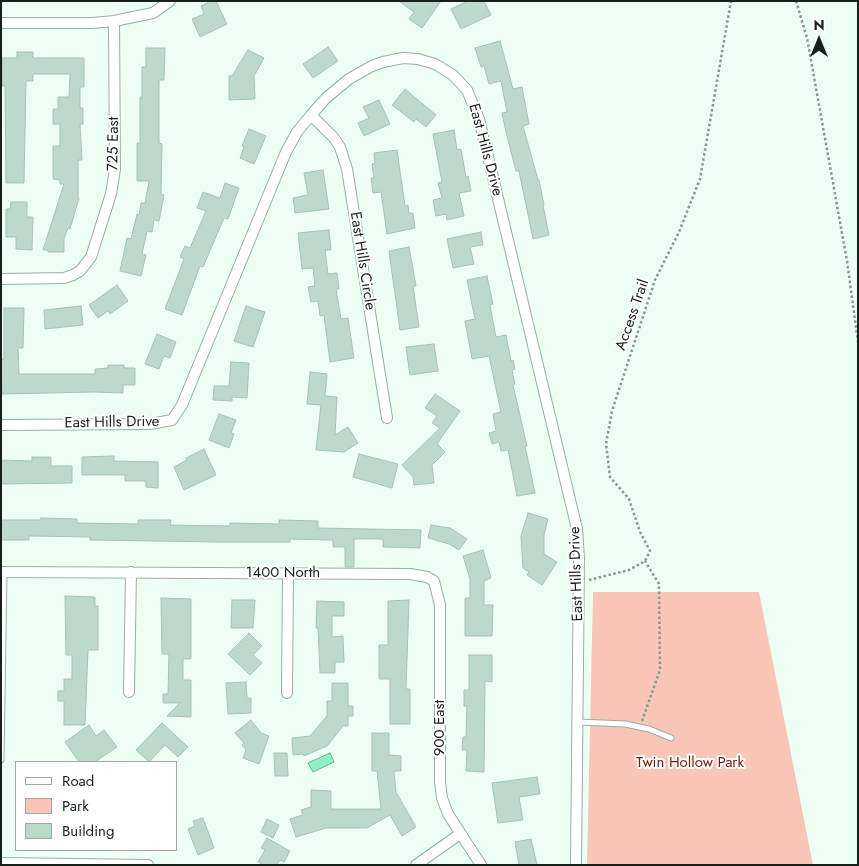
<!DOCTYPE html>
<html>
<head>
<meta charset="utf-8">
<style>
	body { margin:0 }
	#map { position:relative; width:859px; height:866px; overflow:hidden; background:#edfef5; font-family:Jost,sans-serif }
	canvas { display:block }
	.frame { position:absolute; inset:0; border:2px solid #16211c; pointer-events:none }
	.legend { position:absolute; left:15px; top:761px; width:162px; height:90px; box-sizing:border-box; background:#fff; border:1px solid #a2a6a4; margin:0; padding:6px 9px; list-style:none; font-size:15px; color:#16211c }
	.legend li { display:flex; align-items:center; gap:10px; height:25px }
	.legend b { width:25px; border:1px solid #a2a6a4 }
	.north { position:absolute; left:794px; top:15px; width:50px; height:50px; -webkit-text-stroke:4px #fff; paint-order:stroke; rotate:0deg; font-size:14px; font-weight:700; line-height:20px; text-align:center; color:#16211c }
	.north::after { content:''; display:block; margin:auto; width:18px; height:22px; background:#16211c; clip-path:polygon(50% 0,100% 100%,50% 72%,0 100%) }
</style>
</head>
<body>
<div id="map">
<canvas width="859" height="866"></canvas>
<div class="frame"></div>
<ul class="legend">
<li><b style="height:6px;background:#fff"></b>Road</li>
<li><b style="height:14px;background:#f8c5b6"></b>Park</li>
<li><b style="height:14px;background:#bdd9cb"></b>Building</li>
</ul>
<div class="north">N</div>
</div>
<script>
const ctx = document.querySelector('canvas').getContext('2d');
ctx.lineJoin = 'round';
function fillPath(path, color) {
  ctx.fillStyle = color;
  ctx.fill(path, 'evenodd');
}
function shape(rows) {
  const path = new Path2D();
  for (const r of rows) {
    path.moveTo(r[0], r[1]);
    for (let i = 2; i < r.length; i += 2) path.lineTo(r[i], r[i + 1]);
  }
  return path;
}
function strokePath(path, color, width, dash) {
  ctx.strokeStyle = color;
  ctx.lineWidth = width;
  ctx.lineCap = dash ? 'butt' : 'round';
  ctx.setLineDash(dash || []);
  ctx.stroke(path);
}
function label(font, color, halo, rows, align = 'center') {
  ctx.font = font + ' Jost,sans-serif';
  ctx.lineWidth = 4;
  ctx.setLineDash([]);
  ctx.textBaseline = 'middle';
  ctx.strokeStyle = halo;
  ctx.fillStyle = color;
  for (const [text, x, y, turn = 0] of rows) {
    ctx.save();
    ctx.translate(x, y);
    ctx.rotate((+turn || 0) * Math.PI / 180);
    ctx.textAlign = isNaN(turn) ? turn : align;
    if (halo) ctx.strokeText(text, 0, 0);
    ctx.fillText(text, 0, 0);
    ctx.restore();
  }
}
const green = shape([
	[593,592,759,592,813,865,587,865]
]);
const water = shape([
	[330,753,334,762,313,772,308,763,330,753]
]);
const building = shape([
	[211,1,216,1,227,24,200,37,192,19,204,14,201,6,211,1],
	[399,1,441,1,422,28,409,19,414,12,399,1],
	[468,1,484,1,491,15,461,29,451,9,468,1],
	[500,41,513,89,522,87,529,124,523,126,538,180,539,180,544,205,543,205,549,235,533,239,519,171,516,171,506,132,502,113,507,112,501,81,489,84,484,66,481,67,475,48,500,41],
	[328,47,338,61,313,78,303,64,328,47],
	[146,48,165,48,164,80,159,80,159,143,162,144,161,194,164,195,159,221,154,220,152,232,147,231,142,254,146,255,141,276,120,271,127,238,131,239,137,214,139,215,141,203,145,203,149,181,137,181,137,143,140,143,140,97,142,97,142,67,146,67,146,48],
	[248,50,264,58,254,76,255,99,229,100,229,76,232,76,248,50],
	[17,52,33,52,33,58,84,58,84,87,80,87,80,108,83,108,83,124,80,124,82,160,78,160,78,197,79,198,70,229,68,228,64,239,64,252,48,252,48,250,43,250,64,184,60,184,60,180,53,179,53,146,60,146,60,124,53,124,53,109,58,109,58,97,69,97,70,74,33,74,33,81,26,81,24,183,6,183,5,86,2,86,2,58,17,58,17,52],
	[405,89,436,115,426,127,416,119,414,122,392,105,405,89],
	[379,100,390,124,364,136,358,123,369,118,363,107,379,100],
	[249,129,266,136,254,164,240,158,244,147,242,146,249,129],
	[454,130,457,150,461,149,466,177,468,176,471,191,459,193,464,216,447,220,446,214,436,216,433,200,442,198,438,183,442,182,433,134,454,130],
	[397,150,405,206,408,205,409,213,413,213,415,228,387,234,381,192,373,193,371,178,374,178,372,164,375,163,374,153,397,150],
	[323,170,329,209,295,213,293,198,308,195,304,173,323,170],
	[225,183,239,188,228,219,224,218,203,267,200,266,182,315,165,309,184,259,180,257,185,246,190,248,206,211,197,208,203,192,220,198,225,183],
	[11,202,27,202,27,217,33,217,32,250,16,249,16,237,6,237,6,209,10,209,11,202],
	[329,230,331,250,325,250,328,274,337,273,339,289,336,289,341,319,348,318,354,358,330,362,324,315,320,316,318,301,311,302,308,287,315,286,313,268,302,269,298,233,329,230],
	[481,232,483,245,470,247,474,264,453,268,447,239,481,232],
	[409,247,416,286,413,286,419,327,400,330,389,251,409,247],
	[487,276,493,304,490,305,496,337,506,335,511,361,513,360,515,369,512,370,515,384,513,385,527,446,525,446,535,493,517,496,508,450,501,451,499,442,492,444,489,433,496,431,493,414,501,412,489,356,472,359,465,321,475,319,467,280,487,276],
	[117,285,128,301,110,314,108,311,98,318,89,305,117,285],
	[81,306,83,325,45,329,44,310,81,306],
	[246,306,265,312,253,347,234,341,246,306],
	[4,308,24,308,23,348,18,348,19,374,95,374,95,369,108,368,108,365,124,365,124,368,135,368,135,385,123,385,123,393,95,392,2,394,1,359,4,359,4,308],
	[157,334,176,342,170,358,164,356,159,369,145,364,157,334],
	[434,344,438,371,410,375,406,347,434,344],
	[231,362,249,363,247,398,232,397,232,401,213,400,214,386,229,386,231,362],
	[310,372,327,374,325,396,337,397,335,435,348,427,358,443,344,452,316,450,321,405,307,404,310,372],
	[435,394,460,411,437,444,445,452,432,465,434,483,414,485,413,477,402,465,440,428,432,423,437,416,425,408,435,394],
	[219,414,236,420,231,433,234,434,229,448,209,440,219,414],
	[204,449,216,475,184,490,174,467,187,460,186,458,204,449],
	[359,454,398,464,392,488,353,477,359,454],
	[114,456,114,461,158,462,158,488,146,487,146,481,125,481,125,475,82,475,82,457,114,456],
	[32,457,51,457,51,466,72,466,72,483,1,484,1,460,32,461,32,457],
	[528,513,548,519,544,535,544,554,557,562,542,585,527,575,529,572,523,568,521,536,528,513],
	[41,518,77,519,77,523,138,524,138,520,171,520,170,525,230,526,230,523,279,524,279,520,318,521,318,528,421,530,420,548,383,547,383,539,354,539,354,567,345,567,345,547,333,547,333,540,290,539,290,542,218,542,90,540,90,537,29,536,29,540,1,540,1,520,41,520,41,518],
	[431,525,450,528,467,539,459,550,449,544,428,538,431,525],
	[483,550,491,578,484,581,484,605,493,605,492,636,465,636,465,598,470,598,470,579,463,556,483,550],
	[65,596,95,597,95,606,98,606,98,650,88,650,85,725,64,725,64,701,58,701,58,691,64,691,64,679,72,679,72,655,66,655,65,596],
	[161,598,191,599,191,659,183,659,183,680,191,680,191,717,167,716,180,703,163,703,163,694,168,694,169,654,162,654,161,598],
	[232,600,255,600,253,628,231,628,232,600],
	[409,600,406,689,410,689,410,724,390,724,390,679,379,679,379,645,388,645,388,601,409,600],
	[317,601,344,602,344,616,332,616,332,637,343,636,344,662,335,662,335,673,320,673,318,628,316,628,317,601],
	[249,633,262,646,253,655,262,663,250,675,228,654,249,633],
	[469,655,492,655,492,682,485,681,484,772,466,771,467,750,462,750,463,737,466,737,467,706,464,706,464,690,469,690,469,655],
	[246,682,247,698,251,698,251,713,228,714,226,683,246,682],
	[332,683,348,683,348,706,353,706,353,716,348,716,348,726,343,726,327,746,304,756,303,754,293,755,292,738,310,736,327,716,327,701,332,701,332,683],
	[251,720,261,733,269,736,259,764,243,758,246,750,242,745,244,743,235,733,251,720],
	[162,723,188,747,178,757,165,745,149,762,136,750,162,723],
	[89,725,96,736,104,730,117,747,95,762,79,762,65,742,89,725],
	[372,733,389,733,389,755,401,756,401,771,394,771,396,792,416,827,402,836,390,815,367,828,326,828,296,837,290,819,303,815,301,810,311,807,311,790,331,791,331,809,381,809,377,771,372,771,372,733],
	[274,753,287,753,288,776,275,776,274,753],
	[537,777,540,794,519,797,523,820,498,823,492,783,537,777],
	[203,818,214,848,198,855,188,829,195,826,193,821,203,818],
	[267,819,279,825,273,838,261,832,267,819],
	[267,838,290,851,284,862,280,860,277,865,264,865,258,862,265,850,261,848,267,838],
	[531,839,537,865,519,865,515,842,531,839]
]);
const path = shape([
	[796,1,807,38,847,261,858,342],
	[589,580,629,570,645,561,650,551,640,532,629,499,610,477,606,444,612,411,655,280,679,232,700,179,731,1],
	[642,721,660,670,659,584,645,561]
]);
const lane = shape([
	[578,722,625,724,649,729,671,738],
	[1,760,4,572]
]);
const street = shape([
	[1,23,92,23,114,21,153,13,170,1],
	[311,115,334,138,340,147,347,169,387,418],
	[1,279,64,278,73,275,80,271,91,257,111,194,115,169,114,21],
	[1,425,150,424,172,420,182,405,286,152,297,132,311,115,326,98,349,79,372,66,383,62,403,58,418,59,435,64,453,75,467,90,479,119,577,529,579,558,576,865],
	[1,572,410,574,427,577,434,581,440,605,440,782,442,798,448,814,481,865],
	[129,692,131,572],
	[287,693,288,573],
	[1,863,148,865],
	[416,865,460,834]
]);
const streetNames = [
	["725 East",114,144,-89],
	["East Hills Drive",485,150,75],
	["East Hills Circle",362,261,81],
	["Access Trail",633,315,-71],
	["East Hills Drive",112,423,-1],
	["1400 North",283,573],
	["East Hills Drive",577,574,-92],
	["900 East",440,728,-90]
];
const parkNames = [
	["Twin Hollow Park",690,763]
];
fillPath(green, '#f8c5b6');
fillPath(water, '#8cf2c5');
strokePath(water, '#69b392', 1);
fillPath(building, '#bdd9cb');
strokePath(building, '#a6c2b4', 1);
strokePath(lane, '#95b0a3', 7);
strokePath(street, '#95b0a3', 12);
strokePath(path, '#88968f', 2.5, [2.5, 2.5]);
strokePath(lane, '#fff', 5);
strokePath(street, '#fff', 10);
label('15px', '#16211c', '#fff', streetNames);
label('15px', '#6f2005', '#fff', parkNames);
</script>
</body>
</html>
